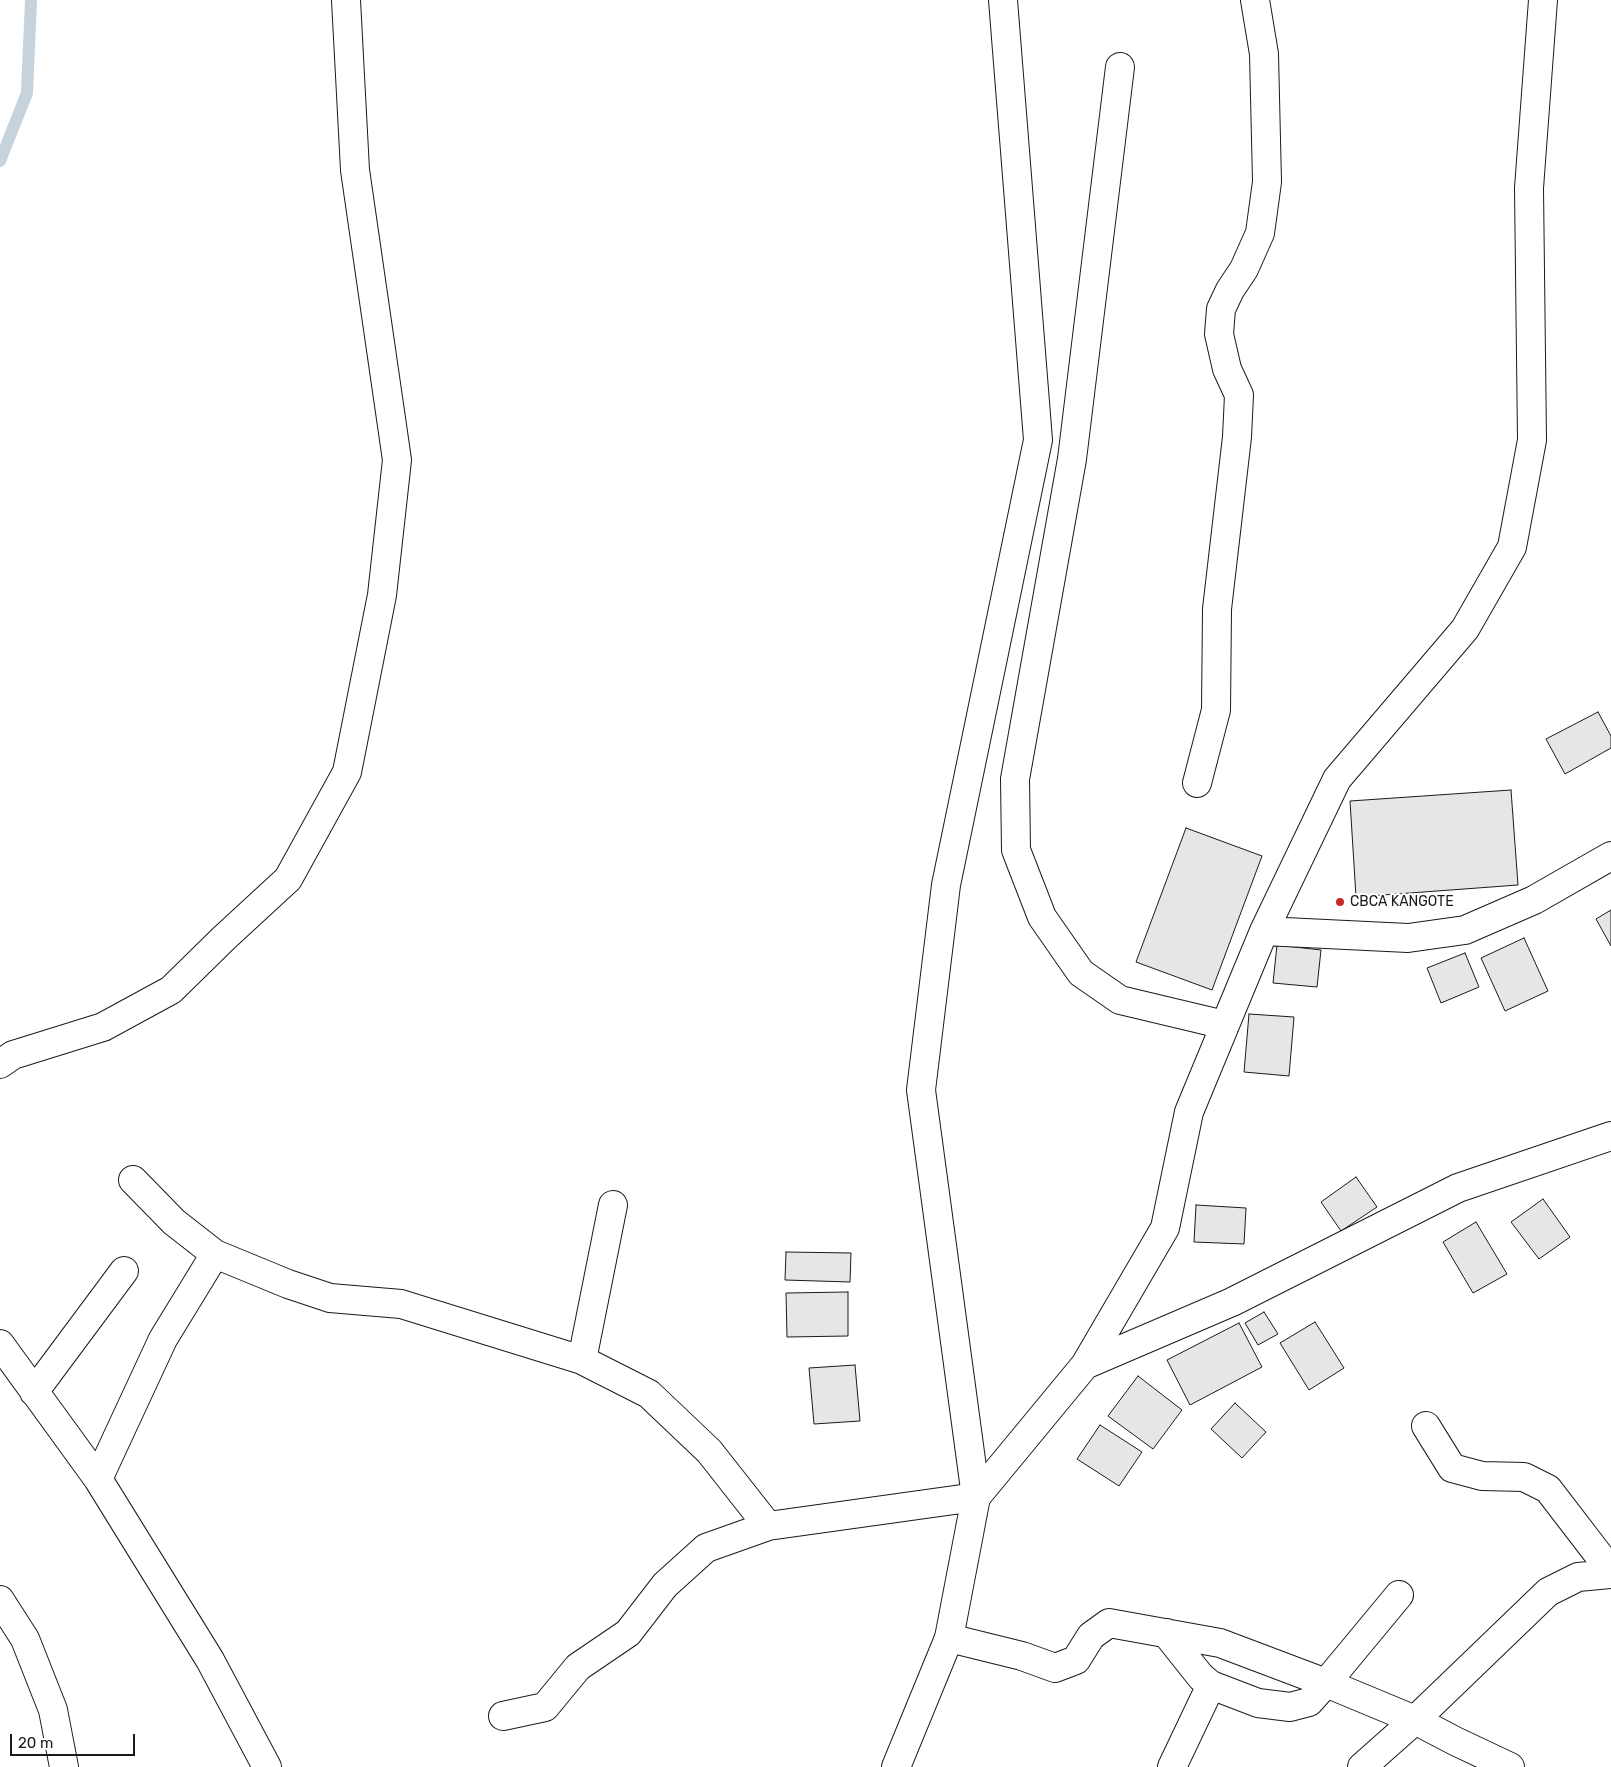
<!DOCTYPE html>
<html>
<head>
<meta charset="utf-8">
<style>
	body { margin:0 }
	#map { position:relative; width:1611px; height:1767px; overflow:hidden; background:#fff; font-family:Rubik,sans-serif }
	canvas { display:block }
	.scale { position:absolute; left:10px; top:1734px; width:125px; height:22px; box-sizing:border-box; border:2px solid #1a1a1a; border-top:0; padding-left:6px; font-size:15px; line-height:18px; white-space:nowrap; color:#1a1a1a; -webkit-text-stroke:4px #fff; paint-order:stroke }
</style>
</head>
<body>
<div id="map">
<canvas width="1611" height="1767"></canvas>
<div class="scale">20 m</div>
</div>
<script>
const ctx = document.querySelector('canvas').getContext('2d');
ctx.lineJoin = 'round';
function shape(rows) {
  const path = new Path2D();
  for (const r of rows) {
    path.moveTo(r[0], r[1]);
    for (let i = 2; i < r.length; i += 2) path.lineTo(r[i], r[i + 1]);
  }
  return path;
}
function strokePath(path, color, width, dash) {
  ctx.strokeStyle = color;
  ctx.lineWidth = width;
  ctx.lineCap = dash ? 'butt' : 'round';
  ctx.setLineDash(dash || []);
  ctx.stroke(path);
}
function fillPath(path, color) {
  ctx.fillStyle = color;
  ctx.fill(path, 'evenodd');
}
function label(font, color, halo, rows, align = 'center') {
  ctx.font = font + ' Rubik,sans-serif';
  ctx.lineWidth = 4;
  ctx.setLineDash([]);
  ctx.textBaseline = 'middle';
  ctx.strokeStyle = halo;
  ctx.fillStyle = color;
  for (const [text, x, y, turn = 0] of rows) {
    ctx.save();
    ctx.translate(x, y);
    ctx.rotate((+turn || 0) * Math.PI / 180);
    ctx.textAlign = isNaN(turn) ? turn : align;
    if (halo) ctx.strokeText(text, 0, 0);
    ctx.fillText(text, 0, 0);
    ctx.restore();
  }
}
const stream = shape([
	[0,161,27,93,31,0]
]);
const building = shape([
	[1598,712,1611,736,1611,748,1565,774,1546,739,1598,712],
	[1511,790,1518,885,1356,897,1350,801,1511,790],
	[1186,828,1262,856,1212,990,1136,962,1186,828],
	[1611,910,1611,946,1596,919,1611,910],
	[1524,938,1548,991,1505,1011,1481,958,1524,938],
	[1277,945,1321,950,1317,987,1273,983,1277,945],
	[1465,953,1479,987,1441,1003,1427,968,1465,953],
	[1249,1014,1294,1017,1289,1076,1244,1072,1249,1014],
	[1356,1177,1377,1207,1341,1231,1321,1202,1356,1177],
	[1543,1199,1570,1237,1539,1259,1511,1222,1543,1199],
	[1196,1205,1246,1208,1244,1244,1194,1242,1196,1205],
	[1476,1222,1507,1274,1473,1293,1443,1242,1476,1222],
	[786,1252,851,1253,850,1282,785,1280,786,1252],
	[848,1292,848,1336,787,1337,786,1293,848,1292],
	[1264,1312,1278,1334,1258,1345,1245,1323,1264,1312],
	[1315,1322,1344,1368,1309,1390,1280,1343,1315,1322],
	[1239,1323,1262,1367,1190,1405,1167,1360,1239,1323],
	[855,1365,860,1421,814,1424,809,1368,855,1365],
	[1138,1376,1182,1410,1153,1449,1108,1416,1138,1376],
	[1235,1403,1266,1432,1242,1458,1211,1429,1235,1403],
	[1100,1425,1142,1452,1119,1486,1077,1459,1100,1425]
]);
const minor = shape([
	[1120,67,1072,459,1015,779,1016,850,1042,917,1081,973,1120,1000,1225,1025],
	[1197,783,1216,710,1217,609,1237,437,1239,395,1227,369,1219,334,1221,309,1230,290,1244,269,1260,233,1267,182,1264,54,1255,0],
	[1264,931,1408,938,1465,930,1534,900,1611,856],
	[0,1064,13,1055,103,1027,171,990,224,938,288,879,347,772,382,595,397,460,355,170,346,0],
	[133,1180,174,1222,215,1254,288,1284,330,1298,401,1304,582,1360,649,1394,709,1451,768,1526],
	[0,1344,98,1479,210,1660,267,1767],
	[582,1360,613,1205],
	[1085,1365,1165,1228,1189,1112,1264,931,1337,779,1465,629,1512,547,1532,440,1529,188,1543,0],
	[34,1392,124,1271],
	[1426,1426,1452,1468,1482,1476,1524,1477,1548,1489,1611,1571],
	[98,1479,163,1339,215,1254],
	[0,1600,25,1639,53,1710,64,1767],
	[1166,1633,1201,1677,1211,1685,1258,1703,1290,1707,1309,1702,1326,1683,1399,1595],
	[949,1638,1022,1656,1055,1668,1076,1660,1091,1636,1109,1623,1220,1643,1326,1683,1415,1720,1455,1741,1510,1767],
	[503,1716,545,1707,578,1667,628,1633,665,1585,706,1548,768,1526,976,1497,1085,1365,1232,1302,1458,1188,1611,1136],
	[1172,1767,1211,1685],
	[1362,1767,1415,1720,1548,1592,1578,1577,1611,1574]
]);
const highway = shape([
	[896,1767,949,1638,976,1497,921,1090,946,885,1038,440,1003,0]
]);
const markers = [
	[1340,902,5,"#c62828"]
];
const poiNames = [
	["CBCA KANGOTE",1350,902]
];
strokePath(stream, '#c6d2dc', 12);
fillPath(building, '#e6e6e6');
strokePath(building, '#1a1a1a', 1);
strokePath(minor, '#1a1a1a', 30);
strokePath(highway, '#1a1a1a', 30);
strokePath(minor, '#fff', 28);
strokePath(highway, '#fff', 28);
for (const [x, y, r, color] of markers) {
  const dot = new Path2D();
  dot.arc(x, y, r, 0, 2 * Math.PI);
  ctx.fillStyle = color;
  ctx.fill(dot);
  strokePath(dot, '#fff', 2);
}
label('14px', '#1a1a1a', '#fff', poiNames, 'left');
</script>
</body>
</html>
